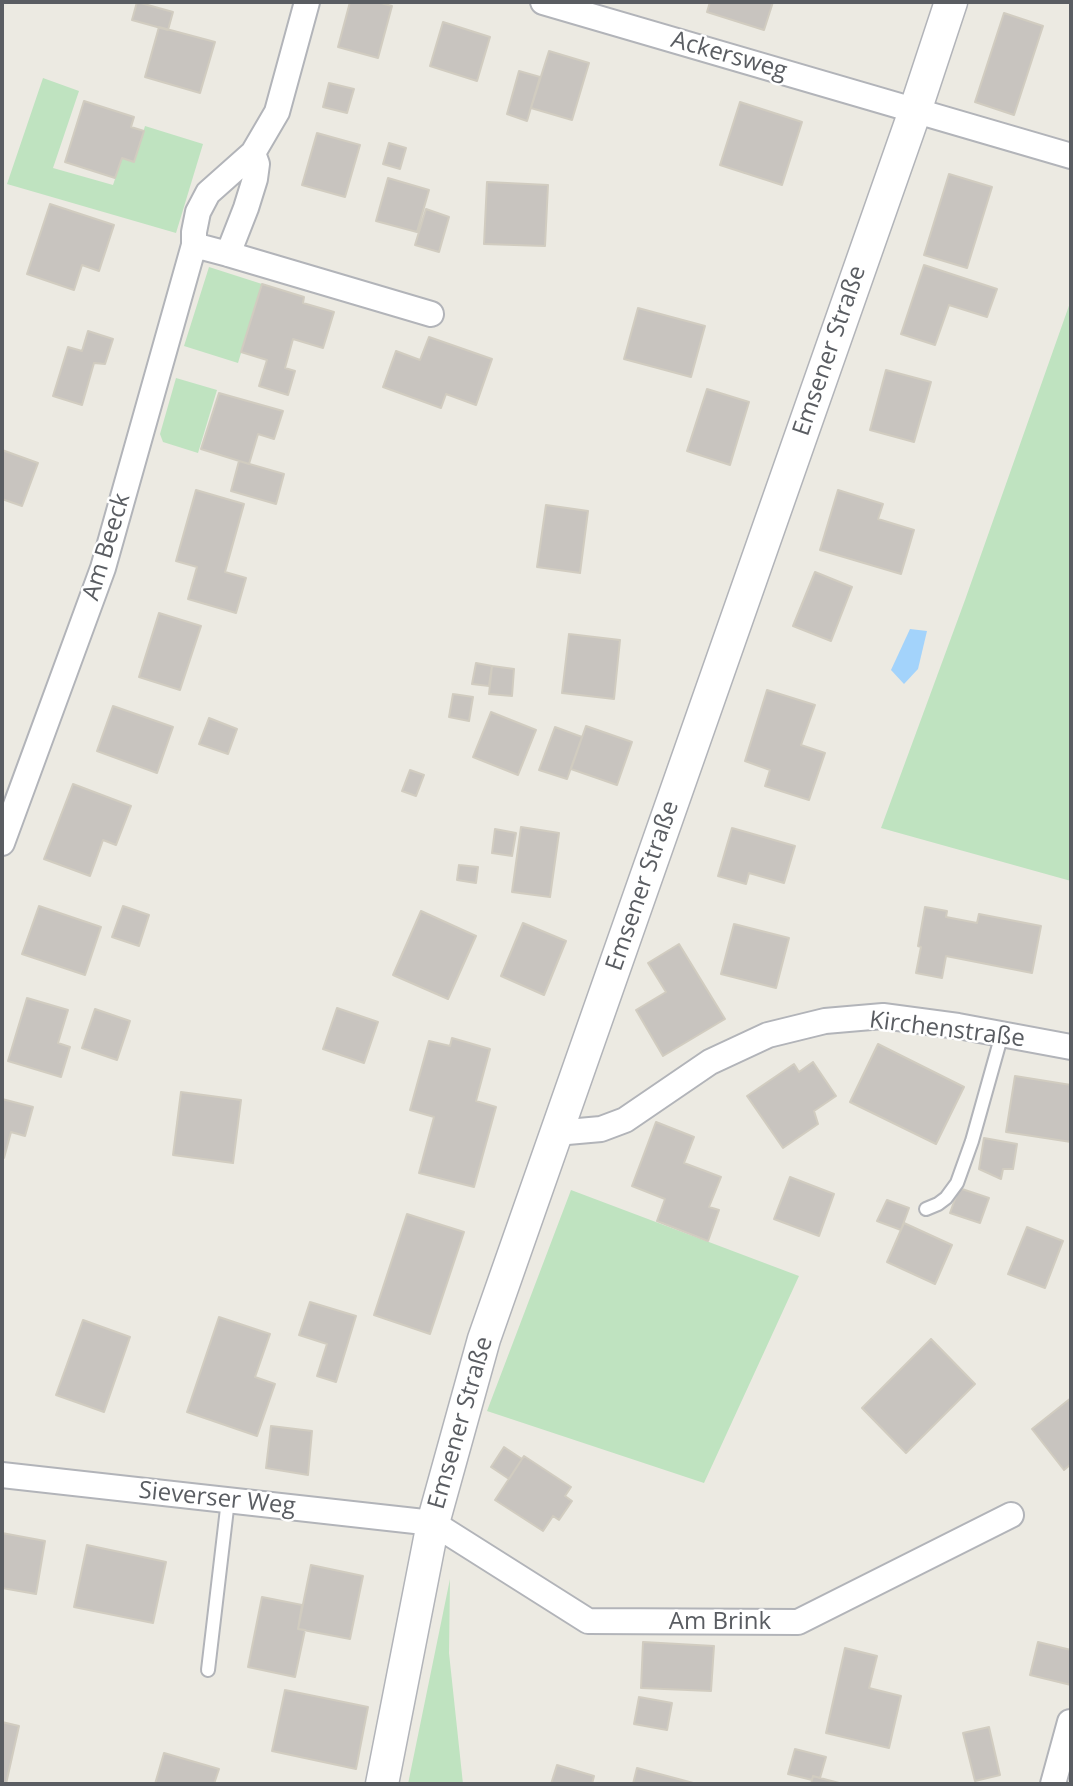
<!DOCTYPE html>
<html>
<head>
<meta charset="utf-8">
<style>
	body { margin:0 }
	#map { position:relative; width:1073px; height:1786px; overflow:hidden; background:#eceae2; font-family:"Open Sans",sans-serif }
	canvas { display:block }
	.frame { position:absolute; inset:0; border:4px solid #5a5d62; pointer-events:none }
</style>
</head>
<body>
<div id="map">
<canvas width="1073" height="1786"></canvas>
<div class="frame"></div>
</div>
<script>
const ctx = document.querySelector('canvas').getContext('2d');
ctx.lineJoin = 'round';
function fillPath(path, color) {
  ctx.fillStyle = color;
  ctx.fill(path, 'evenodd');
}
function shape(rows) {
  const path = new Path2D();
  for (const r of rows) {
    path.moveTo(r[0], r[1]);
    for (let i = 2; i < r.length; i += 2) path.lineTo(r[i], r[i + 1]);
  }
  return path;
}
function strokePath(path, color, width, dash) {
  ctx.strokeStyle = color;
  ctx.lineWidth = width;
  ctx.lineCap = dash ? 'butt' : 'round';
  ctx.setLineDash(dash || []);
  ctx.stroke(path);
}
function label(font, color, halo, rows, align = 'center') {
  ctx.font = font + ' "Open Sans",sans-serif';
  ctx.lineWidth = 5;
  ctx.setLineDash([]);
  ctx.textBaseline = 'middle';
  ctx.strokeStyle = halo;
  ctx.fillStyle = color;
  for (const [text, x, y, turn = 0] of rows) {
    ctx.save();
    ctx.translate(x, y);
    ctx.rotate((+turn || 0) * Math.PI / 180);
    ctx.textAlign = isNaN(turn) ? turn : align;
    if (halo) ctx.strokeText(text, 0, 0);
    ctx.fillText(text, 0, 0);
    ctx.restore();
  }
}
const green = shape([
	[43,78,79,91,53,168,113,185,122,158,134,162,145,126,203,144,176,233,7,184],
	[209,267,262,284,238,363,184,346],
	[1071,300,1071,881,881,828,965,600],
	[176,378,217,390,198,453,163,442,160,434],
	[571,1190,799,1276,704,1483,487,1411],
	[450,1579,449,1653,463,1784,408,1784]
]);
const water = shape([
	[910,629,927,631,918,669,904,684,891,670]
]);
const building = shape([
	[137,2,173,12,168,30,132,20,137,2],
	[350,2,377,2,392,6,378,58,338,47,350,2],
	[710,2,773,2,764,30,707,12,710,2],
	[1004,13,1043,26,1014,115,975,102,1004,13],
	[443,22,490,37,477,81,430,66,443,22],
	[159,27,215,42,200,93,145,77,159,27],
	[549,51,589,63,572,120,531,108,549,51],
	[519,71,540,77,527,121,507,114,519,71],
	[329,83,354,89,347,113,323,107,329,83],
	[84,101,134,117,131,127,144,131,134,162,122,158,115,178,65,162,84,101],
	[740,102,802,122,782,185,720,165,740,102],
	[317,133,360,145,345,197,302,185,317,133],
	[389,143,406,148,400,169,383,164,389,143],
	[949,174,992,187,967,268,924,255,949,174],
	[388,178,429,190,417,232,376,221,388,178],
	[487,182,548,185,545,246,484,244,487,182],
	[50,204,114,225,99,271,82,265,74,290,27,274,50,204],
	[426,209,449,217,439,252,415,245,426,209],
	[924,265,997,289,987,317,949,305,935,345,901,334,924,265],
	[262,284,304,297,303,303,334,312,323,348,293,339,285,368,295,371,288,395,259,386,267,360,241,352,262,284],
	[638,308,705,326,691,377,624,359,638,308],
	[88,331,113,339,105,364,94,363,82,405,53,396,68,347,82,351,88,331],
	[429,337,492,359,476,405,446,394,441,408,383,387,396,351,420,360,429,337],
	[886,370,931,382,914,442,870,430,886,370],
	[707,389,749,402,730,465,687,451,707,389],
	[219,393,283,411,274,439,258,434,249,464,201,449,219,393],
	[2,450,38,463,22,506,2,499,2,450],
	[239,461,284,474,276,504,231,491,239,461],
	[196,490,244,504,225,572,246,578,236,613,188,599,197,567,176,561,196,490],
	[838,490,883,504,878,519,914,530,901,574,820,550,838,490],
	[546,505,588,511,580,573,537,567,546,505],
	[815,572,852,587,831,641,793,626,815,572],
	[159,613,201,626,180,690,139,677,159,613],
	[569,634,620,640,614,699,562,693,569,634],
	[476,663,492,666,489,686,472,684,476,663],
	[492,666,514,669,512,696,489,694,492,666],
	[767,690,815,705,801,745,825,753,809,800,765,786,770,770,745,761,767,690],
	[453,694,473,697,469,721,449,717,453,694],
	[113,706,173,727,157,773,97,751,113,706],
	[491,712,536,730,518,775,473,757,491,712],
	[209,718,237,729,228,754,199,744,209,718],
	[586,726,632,742,617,785,571,769,586,726],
	[555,727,582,737,567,779,539,770,555,727],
	[410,770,424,775,416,796,402,791,410,770],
	[73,784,131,806,116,845,103,840,90,876,44,859,73,784],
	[521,827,559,833,550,897,512,892,521,827],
	[732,828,795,846,784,883,749,873,746,884,718,876,732,828],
	[495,829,516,833,512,856,492,853,495,829],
	[459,865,478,867,476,883,457,880,459,865],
	[39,906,101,927,85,975,22,954,39,906],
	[123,906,149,915,139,946,112,937,123,906],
	[925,907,947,911,946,917,977,923,979,914,1041,926,1032,973,946,956,942,978,916,973,921,947,918,946,925,907],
	[421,911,476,936,448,999,393,975,421,911],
	[523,923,566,941,544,995,501,976,523,923],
	[734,924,789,938,776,988,721,974,734,924],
	[679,944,725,1019,663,1056,636,1010,666,992,648,963,679,944],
	[27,998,68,1010,58,1043,70,1047,61,1077,8,1061,27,998],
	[337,1008,378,1022,364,1063,323,1049,337,1008],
	[95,1009,130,1021,117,1060,82,1048,95,1009],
	[452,1038,490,1049,476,1101,496,1107,474,1187,419,1173,434,1117,410,1110,429,1041,450,1046,452,1038],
	[878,1044,964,1087,936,1144,850,1102,878,1044],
	[813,1062,836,1096,814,1111,818,1124,783,1148,747,1096,794,1064,799,1072,813,1062],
	[1015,1076,1071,1085,1071,1142,1006,1132,1015,1076],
	[181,1092,241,1100,233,1163,173,1155,181,1092],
	[2,1099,33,1107,25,1136,11,1132,4,1158,2,1158,2,1099],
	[656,1122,694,1137,684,1163,721,1177,709,1207,719,1210,708,1241,657,1221,665,1199,632,1186,656,1122],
	[984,1138,1017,1144,1013,1169,1003,1169,1001,1179,979,1169,984,1138],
	[790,1177,834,1194,819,1236,774,1219,790,1177],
	[959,1188,989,1198,980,1223,950,1213,959,1188],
	[887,1200,909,1208,901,1230,877,1221,887,1200],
	[407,1214,464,1232,430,1334,374,1315,407,1214],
	[904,1223,952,1245,935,1284,887,1262,904,1223],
	[1027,1227,1063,1241,1045,1288,1008,1274,1027,1227],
	[310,1302,356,1316,336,1382,317,1376,327,1344,299,1335,310,1302],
	[219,1317,270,1334,255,1377,275,1384,257,1436,187,1412,219,1317],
	[83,1320,130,1337,104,1412,56,1395,83,1320],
	[931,1339,975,1384,906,1453,862,1408,931,1339],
	[1071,1398,1071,1464,1064,1470,1032,1429,1071,1398],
	[271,1426,312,1431,308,1475,266,1468,271,1426],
	[504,1447,522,1459,509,1479,491,1467,504,1447],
	[524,1456,571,1487,565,1496,572,1501,559,1520,553,1516,543,1531,495,1500,524,1456],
	[2,1533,45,1541,36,1594,2,1588,2,1533],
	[87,1545,166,1562,153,1623,74,1607,87,1545],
	[311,1565,363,1576,350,1639,298,1629,311,1565],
	[262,1597,302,1605,298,1629,305,1630,295,1677,248,1667,262,1597],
	[643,1642,714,1646,711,1691,641,1688,643,1642],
	[1038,1642,1071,1650,1071,1685,1030,1675,1038,1642],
	[845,1648,877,1656,869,1688,901,1696,889,1748,826,1733,845,1648],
	[285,1690,368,1707,356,1769,272,1751,285,1690],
	[639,1697,672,1703,667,1730,634,1724,639,1697],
	[2,1722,19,1726,6,1784,2,1784,2,1722],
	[989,1727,1000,1775,975,1781,963,1733,989,1727],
	[795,1749,826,1757,820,1778,813,1776,812,1780,788,1774,795,1749],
	[164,1753,219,1769,214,1784,155,1784,164,1753],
	[557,1765,594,1776,592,1784,551,1784,557,1765],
	[637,1768,697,1784,633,1784,637,1768],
	[813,1776,820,1778,843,1784,811,1784,813,1776]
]);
const service = shape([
	[926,1209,938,1204,946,1198,957,1183,972,1141,1002,1034],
	[208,1670,228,1500]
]);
const minor = shape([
	[307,2,277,112,253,153,208,193,198,212,194,232,194,245,228,254,431,314],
	[543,2,1071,156],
	[228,254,246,208,255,179,257,164,253,153],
	[2,843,103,568,194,245],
	[556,1133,601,1129,625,1120,710,1062,768,1035,825,1021,883,1016,958,1026,1071,1047],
	[2,1475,433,1523,588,1621,798,1622,1011,1515],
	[1053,1784,1070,1722]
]);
const tertiary = shape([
	[382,1784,433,1523,484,1339,915,111,951,2]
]);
const streetNames = [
	["Ackersweg",729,56,16],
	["Emsener Straße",830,351,-71],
	["Am Beeck",107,547,-73],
	["Emsener Straße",643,886,-71],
	["Kirchenstraße",947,1030,7],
	["Emsener Straße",461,1423,-74],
	["Sieverser Weg",217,1499,6],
	["Am Brink",720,1622]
];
fillPath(green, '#bfe3c0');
fillPath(water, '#a3d3fb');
fillPath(building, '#c8c4bf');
strokePath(building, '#d1ccc0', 2);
strokePath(service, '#b2b4b9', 16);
strokePath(minor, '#b2b4b9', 28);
strokePath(tertiary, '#b2b4b9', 35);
strokePath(service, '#fff', 12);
strokePath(minor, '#fff', 24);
strokePath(tertiary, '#fff', 32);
label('24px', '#5a5d62', '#fff', streetNames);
</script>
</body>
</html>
